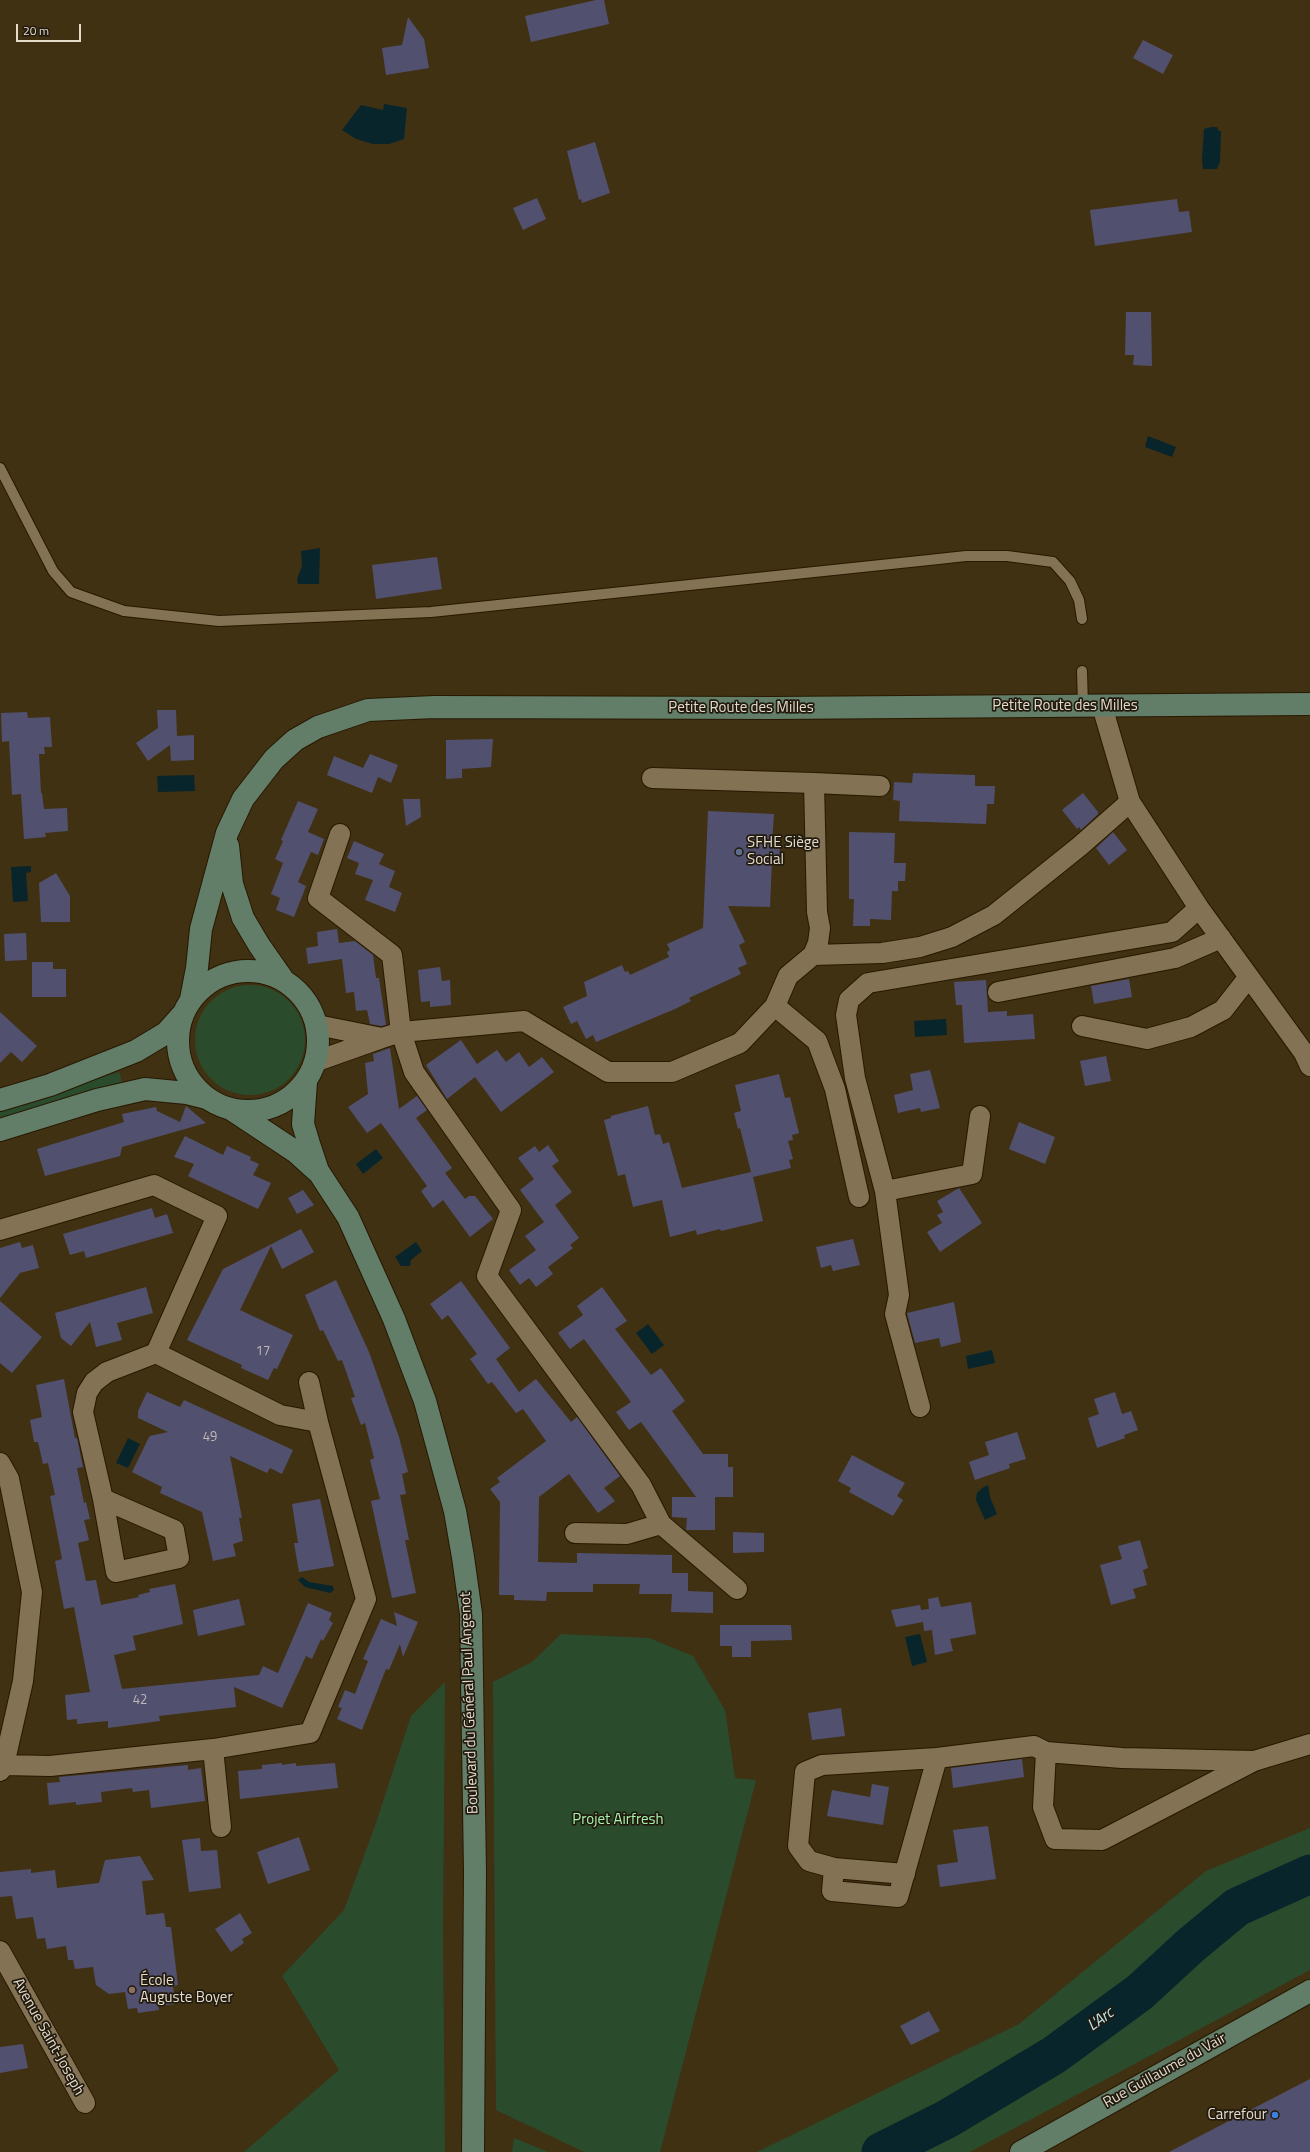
<!DOCTYPE html>
<html>
<head>
<meta charset="utf-8">
<style>
	body { margin:0 }
	#map { position:relative; width:1310px; height:2152px; overflow:hidden; background:#403113; font-family:"Titillium Web",sans-serif }
	canvas { display:block }
	.scale { position:absolute; left:16px; top:24px; width:65px; height:18px; box-sizing:border-box; border:2px solid #e5dbcb; border-top:0; padding-left:5px; font-size:12px; line-height:14px; white-space:nowrap; color:#e5dbcb; -webkit-text-stroke:3px #211a0e; paint-order:stroke }
</style>
</head>
<body>
<div id="map">
<canvas width="1310" height="2152"></canvas>
<div class="scale">20 m</div>
</div>
<script>
const ctx = document.querySelector('canvas').getContext('2d');
ctx.lineJoin = 'round';
function fillPath(path, color) {
  ctx.fillStyle = color;
  ctx.fill(path, 'evenodd');
}
function shape(rows) {
  const path = new Path2D();
  for (const r of rows) {
    if (r.length === 3) {
      path.moveTo(r[0] + r[2], r[1]);
      path.arc(r[0], r[1], r[2], 0, 2 * Math.PI);
      continue;
    }
    path.moveTo(r[0], r[1]);
    for (let i = 2; i < r.length; i += 2) path.lineTo(r[i], r[i + 1]);
  }
  return path;
}
function strokePath(path, color, width, dash) {
  ctx.strokeStyle = color;
  ctx.lineWidth = width;
  ctx.lineCap = dash ? 'butt' : 'round';
  ctx.setLineDash(dash || []);
  ctx.stroke(path);
}
function label(font, color, halo, rows, align = 'center') {
  ctx.font = font + ' "Titillium Web",sans-serif';
  ctx.lineWidth = 3.5;
  ctx.setLineDash([]);
  ctx.textBaseline = 'middle';
  ctx.strokeStyle = halo;
  ctx.fillStyle = color;
  for (const [text, x, y, turn = 0] of rows) {
    ctx.save();
    ctx.translate(x, y);
    ctx.rotate((+turn || 0) * Math.PI / 180);
    ctx.textAlign = isNaN(turn) ? turn : align;
    if (halo) ctx.strokeText(text, 0, 0);
    ctx.fillText(text, 0, 0);
    ctx.restore();
  }
}
const green = shape([
	[250,1040,55],
	[119,1072,122,1082,0,1118,0,1107],
	[561,1634,649,1638,693,1656,725,1710,735,1778,756,1780,660,2152,584,2152,496,2110,493,1682,532,1662],
	[445,1682,443,1932,445,2152,244,2152,339,2070,282,1976,344,1910,375,1826,411,1716],
	[1310,1828,1310,1970,970,2152,757,2152,1019,2024,1206,1871],
	[514,2138,548,2152,512,2152]
]);
const water = shape([
	[384,104,407,108,404,139,389,144,373,144,356,139,342,130,361,105,383,110],
	[1211,127,1217,127,1219,131,1221,131,1220,162,1217,169,1203,169,1202,159,1204,129],
	[1148,436,1176,447,1172,457,1145,447],
	[320,548,319,584,298,584,297,579,302,566,301,551],
	[194,775,195,791,158,792,157,776],
	[31,866,31,872,26,873,28,901,13,902,11,867],
	[946,1019,947,1035,915,1037,914,1021],
	[376,1149,383,1158,363,1174,356,1164],
	[416,1242,422,1251,411,1260,410,1266,401,1266,395,1257],
	[648,1324,664,1345,652,1354,636,1333],
	[992,1350,995,1363,968,1369,966,1356],
	[128,1438,140,1444,128,1468,116,1463],
	[988,1485,990,1497,997,1514,985,1520,976,1500,977,1493,982,1488],
	[302,1577,309,1582,333,1586,334,1590,330,1593,305,1587,298,1580],
	[920,1634,927,1662,912,1666,905,1637]
]);
const river = shape([
	[881,2152,947,2119,1054,2055,1140,1992,1191,1945,1237,1907,1310,1874]
]);
const building = shape([
	[596,0,604,0,609,24,531,42,525,16],
	[408,17,424,39,429,68,386,75,382,48,402,45],
	[1143,40,1173,55,1163,74,1133,58],
	[595,142,610,193,582,203,581,199,579,200,567,151],
	[537,198,546,219,523,230,513,208],
	[1177,199,1179,212,1189,211,1192,232,1095,246,1090,210],
	[1126,312,1151,312,1152,366,1133,365,1134,355,1125,355],
	[437,557,442,589,376,599,372,565],
	[157,710,176,710,177,736,194,735,194,760,171,761,170,745,148,761,136,743,158,728],
	[27,712,28,718,50,717,52,747,44,747,45,754,39,754,41,793,42,793,44,809,67,808,68,831,45,833,46,837,24,839,21,794,12,795,9,741,2,742,1,713],
	[493,739,491,767,462,769,462,778,446,779,446,740],
	[370,754,398,765,391,783,378,777,372,793,327,775,334,756,363,768],
	[913,773,975,775,975,786,995,786,994,804,987,804,986,824,899,821,900,801,893,800,894,782,912,783],
	[1083,793,1098,812,1098,814,1081,830,1079,827,1077,829,1062,810],
	[403,799,420,799,421,817,406,826],
	[298,801,318,809,308,832,324,839,318,855,311,852,298,882,306,886,294,917,276,910,280,898,271,894,283,863,275,859,283,841,281,840],
	[708,811,774,814,772,844,780,844,779,860,772,860,770,907,728,906,745,942,739,945,747,964,738,968,741,974,689,998,691,1001,675,1009,596,1042,593,1035,586,1039,577,1021,571,1024,563,1007,587,996,584,982,622,965,625,972,628,971,630,975,669,957,667,952,670,950,667,944,703,928],
	[849,832,895,833,894,863,906,863,905,881,898,881,898,891,892,891,891,920,870,919,870,926,853,926,854,899,849,899],
	[1113,832,1127,850,1109,865,1096,848],
	[354,841,384,854,379,864,395,871,389,887,402,893,395,912,365,900,373,880,355,874,359,863,347,858],
	[56,873,70,896,70,922,41,922,39,883],
	[337,929,339,943,355,941,373,955,376,978,379,978,386,1025,381,1026,370,1024,367,1010,356,1011,354,992,346,993,342,959,308,964,306,948,318,946,317,932],
	[26,933,27,960,5,961,4,934],
	[32,962,53,962,53,969,66,969,66,997,32,997],
	[440,967,442,981,450,980,451,1005,430,1007,430,1001,421,1002,418,970],
	[1129,979,1132,997,1094,1004,1091,986],
	[986,980,988,1012,1007,1011,1007,1016,1033,1014,1035,1039,964,1043,962,1005,956,1005,954,982],
	[0,1012,37,1046,22,1062,11,1052,0,1063],
	[461,1040,477,1064,497,1050,506,1062,519,1052,529,1067,542,1057,554,1072,501,1112,475,1077,447,1099,426,1065],
	[390,1048,399,1109,417,1096,427,1110,416,1118,452,1168,445,1173,465,1199,469,1196,475,1196,493,1219,470,1237,443,1200,433,1208,421,1191,427,1186,381,1123,367,1133,348,1107,368,1094,365,1063,374,1061,373,1054],
	[1106,1056,1111,1081,1085,1086,1080,1061],
	[930,1070,940,1108,921,1112,920,1108,898,1113,894,1095,913,1090,910,1074],
	[779,1074,785,1098,790,1097,799,1133,792,1135,793,1140,788,1141,793,1159,789,1160,791,1168,753,1177,763,1221,721,1231,720,1229,697,1235,696,1230,670,1237,662,1200,633,1207,625,1174,618,1176,604,1120,611,1118,611,1116,648,1106,655,1135,660,1134,663,1144,669,1142,682,1188,751,1172,740,1128,738,1129,734,1113,741,1111,735,1085],
	[186,1106,206,1123,122,1147,120,1156,45,1176,37,1149,124,1122,122,1114,156,1107,157,1111,180,1122],
	[1019,1122,1055,1137,1045,1164,1009,1149],
	[185,1136,223,1155,227,1146,251,1157,250,1160,259,1164,253,1175,271,1183,258,1209,188,1176,194,1164,174,1157],
	[548,1145,559,1161,552,1166,572,1192,555,1205,579,1238,570,1245,573,1248,548,1267,553,1274,536,1287,529,1278,520,1285,509,1270,536,1250,525,1236,544,1222,520,1190,534,1179,518,1158,535,1146,539,1152],
	[959,1188,982,1223,940,1252,927,1232,942,1223,937,1215,943,1212,937,1201],
	[303,1190,314,1205,297,1214,288,1198],
	[152,1208,155,1218,167,1214,173,1233,86,1258,84,1251,70,1255,63,1234],
	[301,1229,314,1252,282,1269,271,1246,240,1310,293,1335,277,1369,274,1368,268,1380,241,1368,242,1365,187,1340,223,1269],
	[853,1239,860,1265,833,1271,831,1265,821,1268,816,1247],
	[20,1242,22,1248,33,1245,39,1268,20,1273,0,1298,0,1248],
	[336,1280,369,1352,399,1437,408,1472,402,1474,406,1494,400,1495,409,1540,405,1540,416,1593,392,1598,371,1501,380,1499,370,1460,374,1458,365,1423,361,1425,351,1398,355,1397,342,1360,338,1361,323,1330,320,1331,305,1295],
	[461,1281,510,1348,496,1359,519,1392,536,1379,571,1422,577,1417,620,1476,604,1488,615,1501,598,1513,569,1474,539,1497,538,1562,577,1563,577,1553,672,1555,672,1573,688,1573,688,1591,713,1592,713,1613,671,1612,672,1594,639,1594,640,1584,593,1584,593,1592,547,1592,546,1601,514,1600,514,1595,499,1595,500,1502,490,1489,500,1482,497,1478,546,1441,523,1409,516,1413,492,1382,488,1384,470,1359,477,1354,448,1315,442,1320,430,1304],
	[146,1287,153,1313,117,1323,122,1340,96,1347,90,1322,71,1346,61,1338,55,1313],
	[602,1287,627,1321,615,1329,651,1375,661,1368,685,1401,672,1411,703,1454,728,1454,728,1467,733,1467,733,1497,715,1497,715,1530,686,1530,687,1518,672,1517,672,1497,696,1497,641,1422,629,1430,616,1412,631,1402,584,1339,570,1349,558,1333,583,1315,577,1306],
	[0,1301,42,1337,12,1373,0,1363],
	[954,1302,961,1342,941,1347,939,1338,915,1343,907,1313],
	[64,1379,75,1438,77,1438,83,1467,77,1468,84,1503,86,1502,90,1519,84,1520,89,1540,78,1543,86,1581,96,1580,101,1605,139,1597,138,1595,150,1592,149,1589,175,1584,183,1624,133,1636,136,1650,114,1655,122,1689,259,1675,263,1666,278,1673,308,1603,332,1613,329,1620,333,1623,323,1641,321,1639,312,1659,306,1656,282,1708,234,1687,236,1707,159,1716,160,1721,108,1728,108,1721,77,1724,77,1719,67,1720,65,1695,90,1692,74,1607,64,1609,55,1561,62,1559,50,1496,55,1495,48,1463,43,1464,38,1442,34,1442,30,1420,42,1417,36,1385],
	[147,1392,180,1407,184,1400,293,1450,282,1474,270,1468,267,1473,230,1456,242,1518,239,1518,243,1541,233,1544,236,1556,213,1561,202,1512,160,1493,162,1487,132,1472,148,1439,150,1436,168,1432,138,1418,138,1411],
	[1115,1392,1122,1414,1131,1411,1138,1430,1124,1435,1125,1438,1097,1448,1088,1418,1099,1414,1094,1399],
	[1017,1432,1026,1459,1009,1464,1010,1468,975,1480,969,1462,989,1455,985,1442],
	[852,1455,905,1483,897,1496,903,1500,893,1516,849,1492,851,1488,838,1481],
	[320,1499,334,1566,299,1572,294,1543,298,1543,292,1504],
	[733,1532,764,1533,764,1552,733,1553],
	[1140,1540,1148,1568,1143,1570,1147,1585,1133,1589,1136,1598,1111,1605,1100,1565,1122,1559,1118,1546],
	[938,1597,941,1607,971,1602,976,1634,950,1639,953,1651,935,1655,932,1630,924,1631,923,1622,896,1627,891,1610,920,1605,921,1610,929,1609,928,1599],
	[239,1599,245,1625,198,1636,193,1610],
	[394,1612,418,1622,403,1657,400,1644,389,1670,386,1669,362,1730,337,1719,342,1708,338,1707,345,1690,355,1694,368,1661,363,1659,381,1619,397,1626],
	[720,1625,791,1625,792,1640,751,1641,751,1657,732,1657,732,1646,720,1646],
	[841,1708,845,1736,812,1740,808,1713],
	[1022,1759,1024,1777,953,1788,951,1768],
	[282,1763,282,1765,296,1763,296,1766,335,1763,338,1788,240,1799,238,1771,262,1769,262,1765],
	[188,1765,188,1770,201,1768,205,1801,151,1808,149,1790,133,1792,132,1788,101,1792,102,1802,76,1805,76,1802,49,1805,47,1783,60,1782,59,1777],
	[872,1784,889,1787,883,1825,827,1816,832,1790,870,1797],
	[988,1826,996,1879,940,1887,937,1865,958,1862,953,1830],
	[299,1837,310,1870,268,1884,257,1852],
	[200,1838,201,1851,217,1850,221,1888,189,1892,182,1840],
	[140,1856,154,1880,142,1881,146,1915,164,1913,166,1927,171,1927,178,1985,173,1986,175,2004,158,2006,159,2010,138,2013,137,2008,128,2009,125,1992,109,1994,96,1985,93,1967,75,1969,73,1960,68,1960,66,1946,47,1949,45,1938,37,1939,33,1917,16,1919,12,1896,0,1897,0,1872,31,1869,31,1873,55,1870,57,1888,99,1883,105,1860],
	[240,1913,252,1933,242,1939,244,1943,231,1952,215,1929],
	[929,2011,940,2031,911,2045,900,2026],
	[23,2044,28,2068,0,2073,0,2047],
	[1310,2079,1310,2152,1169,2152]
]);
const lane = shape([
	[0,468,53,571,71,592,124,611,219,621,431,612,929,560,966,556,1007,556,1053,562,1070,581,1079,600,1082,619],
	[1082,671,1083,706]
]);
const street = shape([
	[1102,706,1130,802,1199,908,1304,1053,1310,1066],
	[652,778,814,783,817,912,820,928,818,943,813,955],
	[814,783,880,786],
	[340,834,318,898,392,955,401,1032,414,1072,511,1210,487,1276,641,1485,661,1524,737,1589],
	[998,992,1175,958,1221,938],
	[775,1006,817,1041,835,1089,859,1197],
	[317,1025,382,1038,317,1061],
	[1082,1026,1147,1039,1191,1027,1223,1010,1248,978],
	[382,1038,401,1032,524,1021,608,1072,672,1072,740,1043,775,1006,788,976,813,955,882,953,920,947,952,937,994,915,1080,846,1130,802],
	[885,1191,972,1174,980,1116],
	[0,1230,154,1185,217,1216,156,1353,280,1415,318,1422,366,1599,310,1733,213,1749,50,1766,4,1765],
	[309,1382,318,1422],
	[920,1407,895,1314,899,1295,885,1191,855,1078,846,1015,849,1000,868,983,1172,932,1199,908],
	[0,1463,9,1479,32,1592,23,1681,4,1765,0,1771],
	[103,1499,174,1530,179,1558,116,1572,103,1499,83,1412,87,1393,94,1382,107,1372,156,1353],
	[575,1533,627,1534,661,1524],
	[213,1749,221,1827],
	[1254,1761,1122,1758,1046,1752,1043,1807,1055,1839,1102,1840,1254,1761,1310,1744],
	[834,1868,809,1861,798,1846,805,1772,822,1765,937,1758],
	[905,1874,834,1868,832,1891,898,1897,937,1758,1034,1746,1046,1752],
	[0,1951,85,2103]
]);
const secondary = shape([
	[228,846,232,884,243,918,259,945,282,978],
	[248,1041,70],
	[191,999,197,968,201,929,227,833,243,799,274,759,295,740,318,727,368,710,435,707,773,708,1310,704],
	[306,1082,303,1124,309,1144,318,1171,348,1217,394,1319,425,1401,455,1511,463,1557,471,1614,475,1872,473,2152],
	[0,1100,50,1085,136,1051,166,1033,182,1015],
	[231,1109,296,1152,317,1171],
	[0,1130,97,1100,145,1089,187,1093,207,1098],
	[1021,2152,1310,1991]
]);
const markers = [
	[739,852,4,"#5c6f8a"],
	[132,1990,4,"#8d6e63"],
	[1275,2115,4,"#3f7fe0"]
];
const numberNames = [
	["17",263,1352],
	["49",210,1438],
	["42",140,1701]
];
const streetNames = [
	["Petite Route des Milles",1065,706],
	["Petite Route des Milles",741,708],
	["Boulevard du Général Paul Angenot",470,1703,-92],
	["Avenue Saint-Joseph",48,2037,61],
	["Rue Guillaume du Vair",1165,2071,-29]
];
const poiNames = [
	["SFHE Siège",747,843],
	["Social",747,860],
	["École",140,1981],
	["Auguste Boyer",140,1998],
	["Carrefour",1267,2115,"right"]
];
const parkNames = [
	["Projet Airfresh",618,1820]
];
const waterNames = [
	["L'Arc",1101,2020,-36]
];
fillPath(green, '#2a4c2d');
fillPath(water, '#08252c');
strokePath(river, '#08252c', 39);
fillPath(building, '#52506f');
strokePath(lane, '#271800', 12);
strokePath(street, '#271800', 22);
strokePath(secondary, '#271800', 24);
strokePath(lane, '#837253', 10);
strokePath(street, '#837253', 20);
strokePath(secondary, '#627e68', 22);
for (const [x, y, r, color] of markers) {
  const dot = new Path2D();
  dot.arc(x, y, r, 0, 2 * Math.PI);
  ctx.fillStyle = color;
  ctx.fill(dot);
  strokePath(dot, '#211a0e', 1.5);
}
label('13px', '#c0b8b4', null, numberNames);
label('15px', '#e5dbcb', '#211a0e', streetNames);
label('15px', '#e5dbcb', '#211a0e', poiNames, 'left');
label('15px', '#a7f3ac', '#211a0e', parkNames);
label('italic 16px', '#bde8f6', '#211a0e', waterNames);
</script>
</body>
</html>
